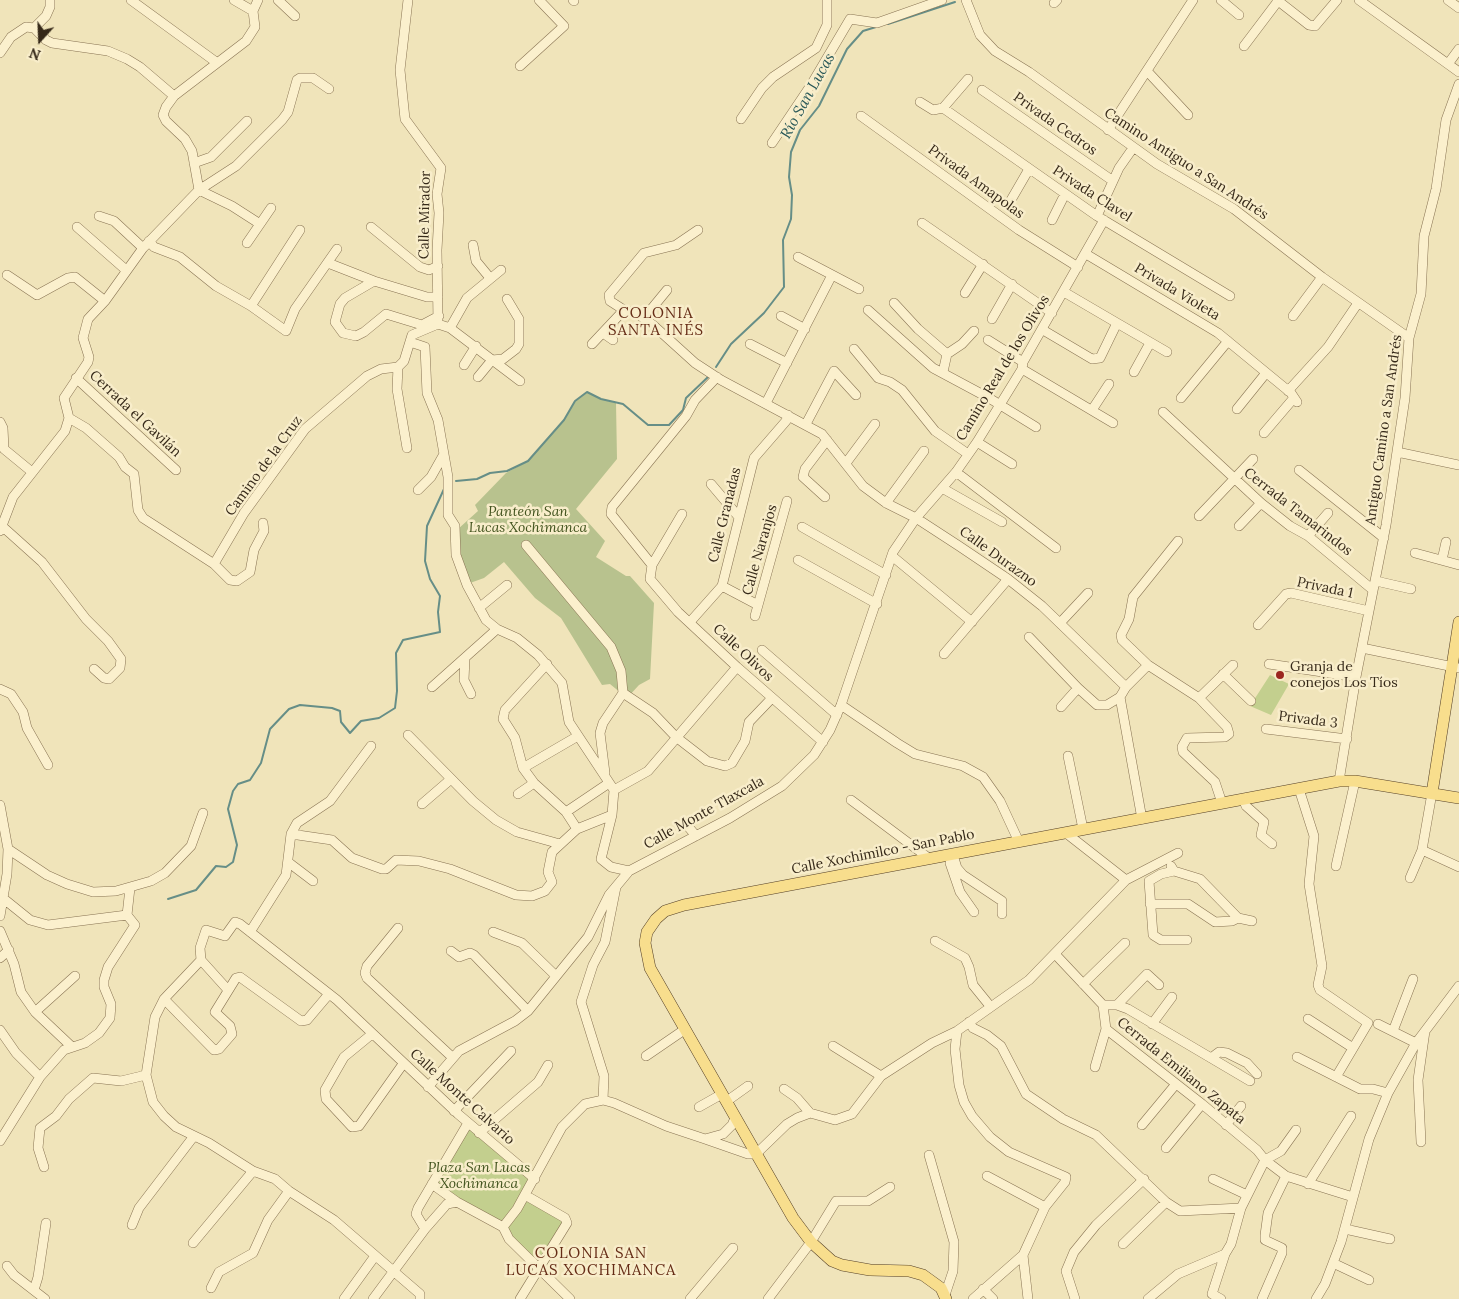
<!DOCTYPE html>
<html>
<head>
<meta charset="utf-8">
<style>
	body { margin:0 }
	#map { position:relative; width:1459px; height:1299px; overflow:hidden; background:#f0e4ba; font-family:Lora,serif }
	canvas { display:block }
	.north { position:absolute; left:15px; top:15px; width:50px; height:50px; -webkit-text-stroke:4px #f8edca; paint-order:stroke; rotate:200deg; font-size:14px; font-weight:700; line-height:20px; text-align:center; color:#362919 }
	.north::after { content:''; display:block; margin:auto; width:18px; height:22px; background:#362919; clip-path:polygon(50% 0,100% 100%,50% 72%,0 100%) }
</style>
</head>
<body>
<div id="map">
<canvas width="1459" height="1299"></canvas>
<div class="north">N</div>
</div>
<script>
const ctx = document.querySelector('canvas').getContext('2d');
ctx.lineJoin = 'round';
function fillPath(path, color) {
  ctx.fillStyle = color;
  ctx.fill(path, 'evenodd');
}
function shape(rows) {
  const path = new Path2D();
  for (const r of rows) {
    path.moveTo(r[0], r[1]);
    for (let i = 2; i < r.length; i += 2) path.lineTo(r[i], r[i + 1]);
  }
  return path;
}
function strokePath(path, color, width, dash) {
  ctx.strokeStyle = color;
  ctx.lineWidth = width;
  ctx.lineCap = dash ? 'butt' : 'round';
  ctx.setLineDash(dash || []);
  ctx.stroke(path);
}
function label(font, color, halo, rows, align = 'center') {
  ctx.font = font + ' Lora,serif';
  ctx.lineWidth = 5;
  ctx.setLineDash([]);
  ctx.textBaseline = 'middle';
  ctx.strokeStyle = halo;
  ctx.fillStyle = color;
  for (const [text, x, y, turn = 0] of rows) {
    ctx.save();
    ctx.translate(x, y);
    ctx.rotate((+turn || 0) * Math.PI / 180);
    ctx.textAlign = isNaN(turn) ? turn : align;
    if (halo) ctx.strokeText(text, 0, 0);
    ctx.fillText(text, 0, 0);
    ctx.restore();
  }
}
const green = shape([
	[1270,675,1289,684,1271,715,1250,706],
	[468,1123,535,1179,525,1195,565,1218,538,1270,504,1232,432,1184]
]);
const cemetery = shape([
	[587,392,601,399,616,403,617,459,576,509,605,541,596,557,626,576,630,576,654,603,650,679,639,685,627,698,610,684,602,685,561,618,535,598,504,562,484,578,470,583,459,555,458,529,478,511,475,505,506,473,528,461,564,420,575,401]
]);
const stream = shape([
	[888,24,955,2],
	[716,367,731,344,764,313,784,287,783,240,791,219,792,195,789,177,791,152,800,130,819,106,847,49,863,31,876,27],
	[456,481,477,479,490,473,507,471,528,461,564,420,575,401,587,392,601,399,623,404,648,425,669,425,683,410,686,398,708,377],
	[168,899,196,890,216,866,226,867,233,862,237,845,228,809,233,791,238,784,250,780,261,763,270,729,289,709,300,705,332,708,340,711,341,722,350,733,361,721,379,718,395,708,397,691,396,653,403,640,440,632,438,612,440,596,430,579,425,561,427,526,444,489]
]);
const minor = shape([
	[131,0,216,62],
	[234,0,253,11],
	[278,0,295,16],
	[408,0,400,70,405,119,441,168,437,194,439,213,437,250,438,324],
	[573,0,574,1],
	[966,0,980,35,995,51,1029,72,1157,164,1234,209,1322,277,1409,338],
	[1221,0,1239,15],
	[1277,0,1309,25,1315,26,1337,0],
	[1359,0,1459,72],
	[1448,0,1459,8],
	[1054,3,1057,0],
	[34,28,46,40,52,43,108,51,127,59,140,67,174,96],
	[1244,46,1278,1],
	[0,53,11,37,26,27,34,28,46,16,50,7,50,0],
	[1448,64,1459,49],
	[520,66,564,26,539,0],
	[1147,71,1188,115],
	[982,90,1113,181],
	[920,102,933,110,943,108,968,79],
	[943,108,1097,216,1230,296],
	[861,116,1019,230,1078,267],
	[741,119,762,88,773,77,816,48,827,25,827,0],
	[1108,130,1193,0],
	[772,143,811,85,850,19,877,23,942,0],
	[194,163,211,157,247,121],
	[1011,200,1029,169],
	[99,216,114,221,143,248],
	[1097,216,1119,168,1133,148],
	[1052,220,1065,194],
	[922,223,1052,313],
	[260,224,232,206,199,190,236,166,282,120,288,112,297,80,300,78,313,78,329,89],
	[77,227,126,270],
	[371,227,420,267,429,270,438,266],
	[149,241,154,247,180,257,216,286,251,306,286,331,295,309,337,249],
	[247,243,271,208],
	[473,245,476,261,490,278],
	[1086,254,1218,333,1291,393,1297,402],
	[798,257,859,289],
	[328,263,374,281,427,297,438,297],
	[7,275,37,295,68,278,75,277,105,301],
	[374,281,345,298,340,304,335,322,343,333,356,336,364,332,386,314,422,325,439,316],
	[1064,292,1117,323],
	[965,293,983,264],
	[894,303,918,329,947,354],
	[251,306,300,230],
	[624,310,610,301,609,295,644,253,676,245,698,230],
	[868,310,933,368,989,398,1036,427],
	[781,316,805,329],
	[1293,316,1322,277],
	[644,318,667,290],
	[992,319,1012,284],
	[450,328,467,298,501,270],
	[1043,330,1092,359,1100,358,1117,323,1167,352],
	[603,333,613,340],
	[988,340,1023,362],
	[410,342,425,347,427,393,438,420,448,477,448,515,455,526,456,555,467,585,486,620,497,629,517,638,538,655,562,683,569,722,614,790,612,815,601,859,611,867,629,871],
	[592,344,624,310,635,312,653,325,695,363,721,380,822,434,863,486,886,503,916,518,959,546,1008,579,1042,606,1126,687],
	[750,344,787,363],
	[854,349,878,378,890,382,902,390,935,431,968,454],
	[492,360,503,359,516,349,519,344,519,319,507,299],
	[464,365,476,346],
	[398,367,404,361,412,335,438,324,450,328,520,381],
	[398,367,397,389,407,448],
	[1022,369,1113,423],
	[943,372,947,354,962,344,974,331],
	[1134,372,1150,343],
	[478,377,492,360],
	[76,378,176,470],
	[1288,391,1328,347,1358,303],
	[1181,398,1228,341],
	[766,403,832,275],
	[1237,409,1266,373],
	[1092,410,1109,384],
	[1163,412,1261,503,1290,526,1308,536,1373,590],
	[69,418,86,428,119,457,125,467,134,474,138,510,143,518,214,564,230,580,237,581,250,572,254,550,264,531,263,523],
	[0,422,3,428,4,449,32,472],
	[806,424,834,371,856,395],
	[1264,433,1293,399],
	[977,442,1012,464],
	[1397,452,1459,465],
	[846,463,875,424],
	[1299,470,1384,538],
	[956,472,1056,548],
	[711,484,738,516],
	[942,488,1002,522],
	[418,490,431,477,444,454],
	[825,497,803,477,805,469,827,440],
	[886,503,924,451],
	[682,514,652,565,650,579,678,612,737,667,823,742],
	[1199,516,1253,459],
	[1239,526,1261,503],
	[3,527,42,562,86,619,108,641,121,659,120,668,109,679,104,678,94,669],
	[802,527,886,575],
	[0,531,13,497,65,431,69,418,64,398,88,362,89,357,83,338,88,319,105,301,143,248,199,190,192,151,185,139,166,121,163,115,166,107,174,96,246,41,255,27,253,11,258,0],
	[1308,536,1328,513],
	[526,545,611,647,621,671,623,693,653,713,676,737,707,761,725,766,732,763,745,741,749,722,772,698],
	[1415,553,1459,565],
	[892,556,972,622],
	[798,560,877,604],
	[1442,560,1446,542],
	[214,564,244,513,305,429,367,376,381,369,398,367],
	[652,565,611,514,612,507,686,416,695,400,717,377],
	[1376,581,1411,589],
	[722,586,758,605],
	[479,608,507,585],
	[755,616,787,501],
	[690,622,722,586,754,458,786,421,788,415],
	[1060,623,1088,593],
	[1258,625,1286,594,1291,593,1369,611],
	[1029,637,1078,688,1097,705,1107,705,1120,697,1126,687,1148,665,1199,698,1227,727,1229,734,1225,737,1187,738,1182,747,1183,752,1215,782,1222,803],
	[1362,648,1459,668],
	[762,650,837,715],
	[944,654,1008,579],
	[465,658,464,680,471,694],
	[547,664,505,710,503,719,515,738,523,768,534,783,566,812,577,829],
	[1269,664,1356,677],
	[1148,665,1122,640,1121,635,1129,619,1133,597,1178,541],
	[1223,674,1251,701],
	[432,687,497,629],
	[0,689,11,694,23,712,27,728,48,765],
	[1120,697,1142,819],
	[1199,698,1233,665],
	[841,705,897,743,915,754,963,766,983,777,1000,801,1019,842],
	[1061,707,1078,688],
	[1266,729,1347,739],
	[408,735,473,801,496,820,517,832,560,844],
	[1068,756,1083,829],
	[523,768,578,736],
	[605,773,600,733,603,723,623,693],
	[1339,781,1356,677,1386,525,1405,398,1409,338,1421,294,1424,236,1436,189,1446,120,1459,84],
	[1299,789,1314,836,1309,884,1322,966,1318,985,1320,990,1368,1023,1336,1077],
	[614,790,648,771,737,667],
	[518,794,534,783],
	[851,800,930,859],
	[1244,801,1246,806,1264,822,1261,835,1272,844],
	[422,804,451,779],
	[0,805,8,849,7,874,0,916],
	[566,812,609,783],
	[686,824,696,836],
	[1066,833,1126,880],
	[291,834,297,823,330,801,371,746],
	[8,849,47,875,67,884,93,892,116,891,151,881,165,873,191,846,203,813],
	[1422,850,1459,867],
	[953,855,957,868,963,875,1002,901,1002,914],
	[288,862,313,881],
	[950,863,960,892,974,912],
	[1171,866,1174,871,1200,879,1238,918,1252,921],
	[1336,866,1355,781],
	[1174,871,1161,874,1149,881,1153,935,1161,940,1187,940],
	[1410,878,1422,850,1432,793],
	[4,899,30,920,48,925,127,915],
	[1150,904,1188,904,1215,922,1232,921,1238,918],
	[127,915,130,888],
	[398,928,367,966,365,973,367,978,452,1057],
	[0,931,14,964,21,992,35,1012,71,1046],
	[250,932,286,875,291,834,332,840,352,858,382,869,386,869,396,860,419,861,450,869,516,895,532,896,545,891,552,882,548,872,552,852,577,829,612,815],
	[493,932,522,943,556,976],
	[935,941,965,958,969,967,973,985,990,1006],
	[451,951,459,957,470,953,474,955,528,1011],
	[1055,954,1103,1005,1106,1029,1202,1104,1257,1150,1265,1160,1286,1176,1353,1197],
	[0,958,9,950],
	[201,960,228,990],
	[1083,984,1125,943],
	[164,999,214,1050,219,1049,232,1034,230,1026,215,1012,236,978,240,977,301,1021,307,1020,329,994],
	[1103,1005,1117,1005,1128,1009,1250,1081],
	[1117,1005,1147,974,1159,985],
	[35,1012,75,976],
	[1308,1019,1353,1048],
	[969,1022,973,1028,987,1035,1001,1046,1026,1094,1063,1119,1096,1135,1166,1202,1180,1211,1241,1208],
	[1152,1024,1172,997],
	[1378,1024,1416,1043],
	[0,1030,16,1053,40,1077],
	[957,1031,955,1049,959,1085,964,1102,972,1116,990,1137,1009,1152,1066,1177,1065,1182,1045,1207,1023,1255,1028,1299],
	[1393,1031,1413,979],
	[372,1034,344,1057,325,1090,326,1099,352,1127,359,1126,403,1064],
	[833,1046,881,1076],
	[646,1056,684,1030],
	[1297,1057,1360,1089,1373,1089,1388,1093],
	[1211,1058,1219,1052,1227,1053,1247,1063,1257,1074],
	[1095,1067,1106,1029],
	[428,1087,459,1051,515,1021,528,1011,588,937,609,895,629,871,730,818,782,786,814,755,830,730,841,705,893,552,916,518,956,472,977,442,1022,369,1023,362,1104,220],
	[784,1089,797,1098,810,1113],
	[603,1100,604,1076,581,1002,593,965,605,942,616,887],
	[727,1101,748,1086],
	[699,1107,722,1094],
	[454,1111,511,1051],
	[1142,1125,1176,1084],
	[1226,1125,1241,1106],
	[479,1133,538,1082,548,1065],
	[705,1139,748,1154,756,1154,787,1124,797,1118,810,1113,835,1120,852,1114,881,1076,932,1043,957,1031,1029,980,1126,880,1178,853],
	[0,1141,40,1077,64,1050,85,1043,99,1033,110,1018,111,1004,104,987,104,980,108,967,135,925,127,915],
	[1421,1142,1418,1080,1425,1031],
	[1166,1148,1202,1104],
	[929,1155,954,1242,953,1271,945,1295],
	[44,1167,38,1148,40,1128,56,1116,69,1099,93,1078,121,1081,146,1075],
	[987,1176,1045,1207],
	[1213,1179,1247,1195],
	[432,1184,457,1202],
	[1308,1184,1351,1116],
	[132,1225,139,1208,194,1136],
	[503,1227,509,1239,570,1299],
	[425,1229,416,1214,418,1208,468,1123],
	[1345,1229,1390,1239],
	[193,1243,253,1171],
	[1123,1244,1166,1202],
	[1333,1263,1369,1280],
	[7,1266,14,1275,45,1299],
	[211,1288,219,1272,253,1253,268,1220,289,1191],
	[983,1289,993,1299],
	[34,1290,38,1277,46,1223],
	[344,1299,375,1256],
	[373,1299,425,1229,447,1204,457,1202,503,1227,517,1209,562,1127,585,1104,603,1100,614,1103,666,1126,705,1139,723,1134,732,1125,735,1118],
	[420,1299,420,1294,334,1220,289,1191,275,1179,253,1171,209,1143,176,1127,164,1116,153,1102,146,1075,155,1017,164,999,201,960,200,948,206,930,225,936,235,922,240,924,337,1000,458,1114,535,1179],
	[520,1299,567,1223,565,1218,525,1195],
	[690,1299,733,1248],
	[768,1299,811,1242,836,1201,868,1201,890,1187],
	[973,1299,1023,1255],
	[1075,1299,1066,1271,1074,1252,1096,1225,1144,1179],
	[1148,1299,1178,1274,1225,1254,1231,1244,1241,1208,1265,1160,1281,1151,1296,1130],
	[1221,1299,1212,1294,1225,1254],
	[1262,1299,1282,1253,1282,1248,1265,1240,1265,1235,1268,1213,1286,1176],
	[1316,1299,1325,1284,1341,1242,1369,1139,1388,1093,1416,1043,1459,986]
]);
const major = shape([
	[1432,793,1459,622],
	[946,1299,941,1288,923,1275,909,1271,870,1270,842,1265,832,1261,811,1242,793,1218,650,968,645,943,647,932,656,919,665,911,684,905,1339,781,1355,781,1459,798]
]);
const markers = [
	[1280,675,5,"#9b271f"]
];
const streetNames = [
	["Privada Cedros",1055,124,35],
	["Camino Antiguo a San Andrés",1186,164,33],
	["Privada Amapolas",976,182,36],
	["Privada Clavel",1092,194,33],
	["Calle Mirador",425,215,-89],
	["Privada Violeta",1177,292,31],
	["Camino Real de los Olivos",1003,368,-59],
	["Cerrada el Gavilán",135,414,43],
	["Antiguo Camino a San Andrés",1384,430,-82],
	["Camino de la Cruz",264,466,-54],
	["Cerrada Tamarindos",1298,512,38],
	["Calle Granadas",725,515,-76],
	["Calle Naranjos",760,550,-74],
	["Calle Durazno",998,557,36],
	["Privada 1",1325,588,12],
	["Calle Olivos",743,653,43],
	["Privada 3",1308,720,7],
	["Calle Monte Tlaxcala",704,813,-29],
	["Calle Xochimilco - San Pablo",883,852,-11],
	["Cerrada Emiliano Zapata",1181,1071,39],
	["Calle Monte Calvario",462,1097,42]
];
const parkNames = [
	["Panteón San",528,512],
	["Lucas Xochimanca",528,528],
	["Plaza San Lucas",479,1168],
	["Xochimanca",479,1184]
];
const poiNames = [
	["Granja de",1290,667],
	["conejos Los Tíos",1290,683]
];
const waterNames = [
	["Río San Lucas",808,96,-61]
];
const neighbourhoodNames = [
	["COLONIA",656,314],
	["SANTA INÉS",656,331],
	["COLONIA SAN",591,1254],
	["LUCAS XOCHIMANCA",591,1271]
];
fillPath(green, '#c3cf8e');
fillPath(cemetery, '#b8c28e');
strokePath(stream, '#668e87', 2);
strokePath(minor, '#887353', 10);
strokePath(major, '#554028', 12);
strokePath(minor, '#fbf0cd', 9);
strokePath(major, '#f8de8d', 11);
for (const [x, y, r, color] of markers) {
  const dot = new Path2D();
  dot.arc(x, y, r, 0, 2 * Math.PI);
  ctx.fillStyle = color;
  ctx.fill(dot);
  strokePath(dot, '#f8edca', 2);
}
label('14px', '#362919', '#f8edca', streetNames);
label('italic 14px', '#43541f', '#f8edca', parkNames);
label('14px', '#362919', '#f8edca', poiNames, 'left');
label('italic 15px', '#275757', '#f8edca', waterNames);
ctx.letterSpacing = '1px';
label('15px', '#652c16', '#f8edca', neighbourhoodNames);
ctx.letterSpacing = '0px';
</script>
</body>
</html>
